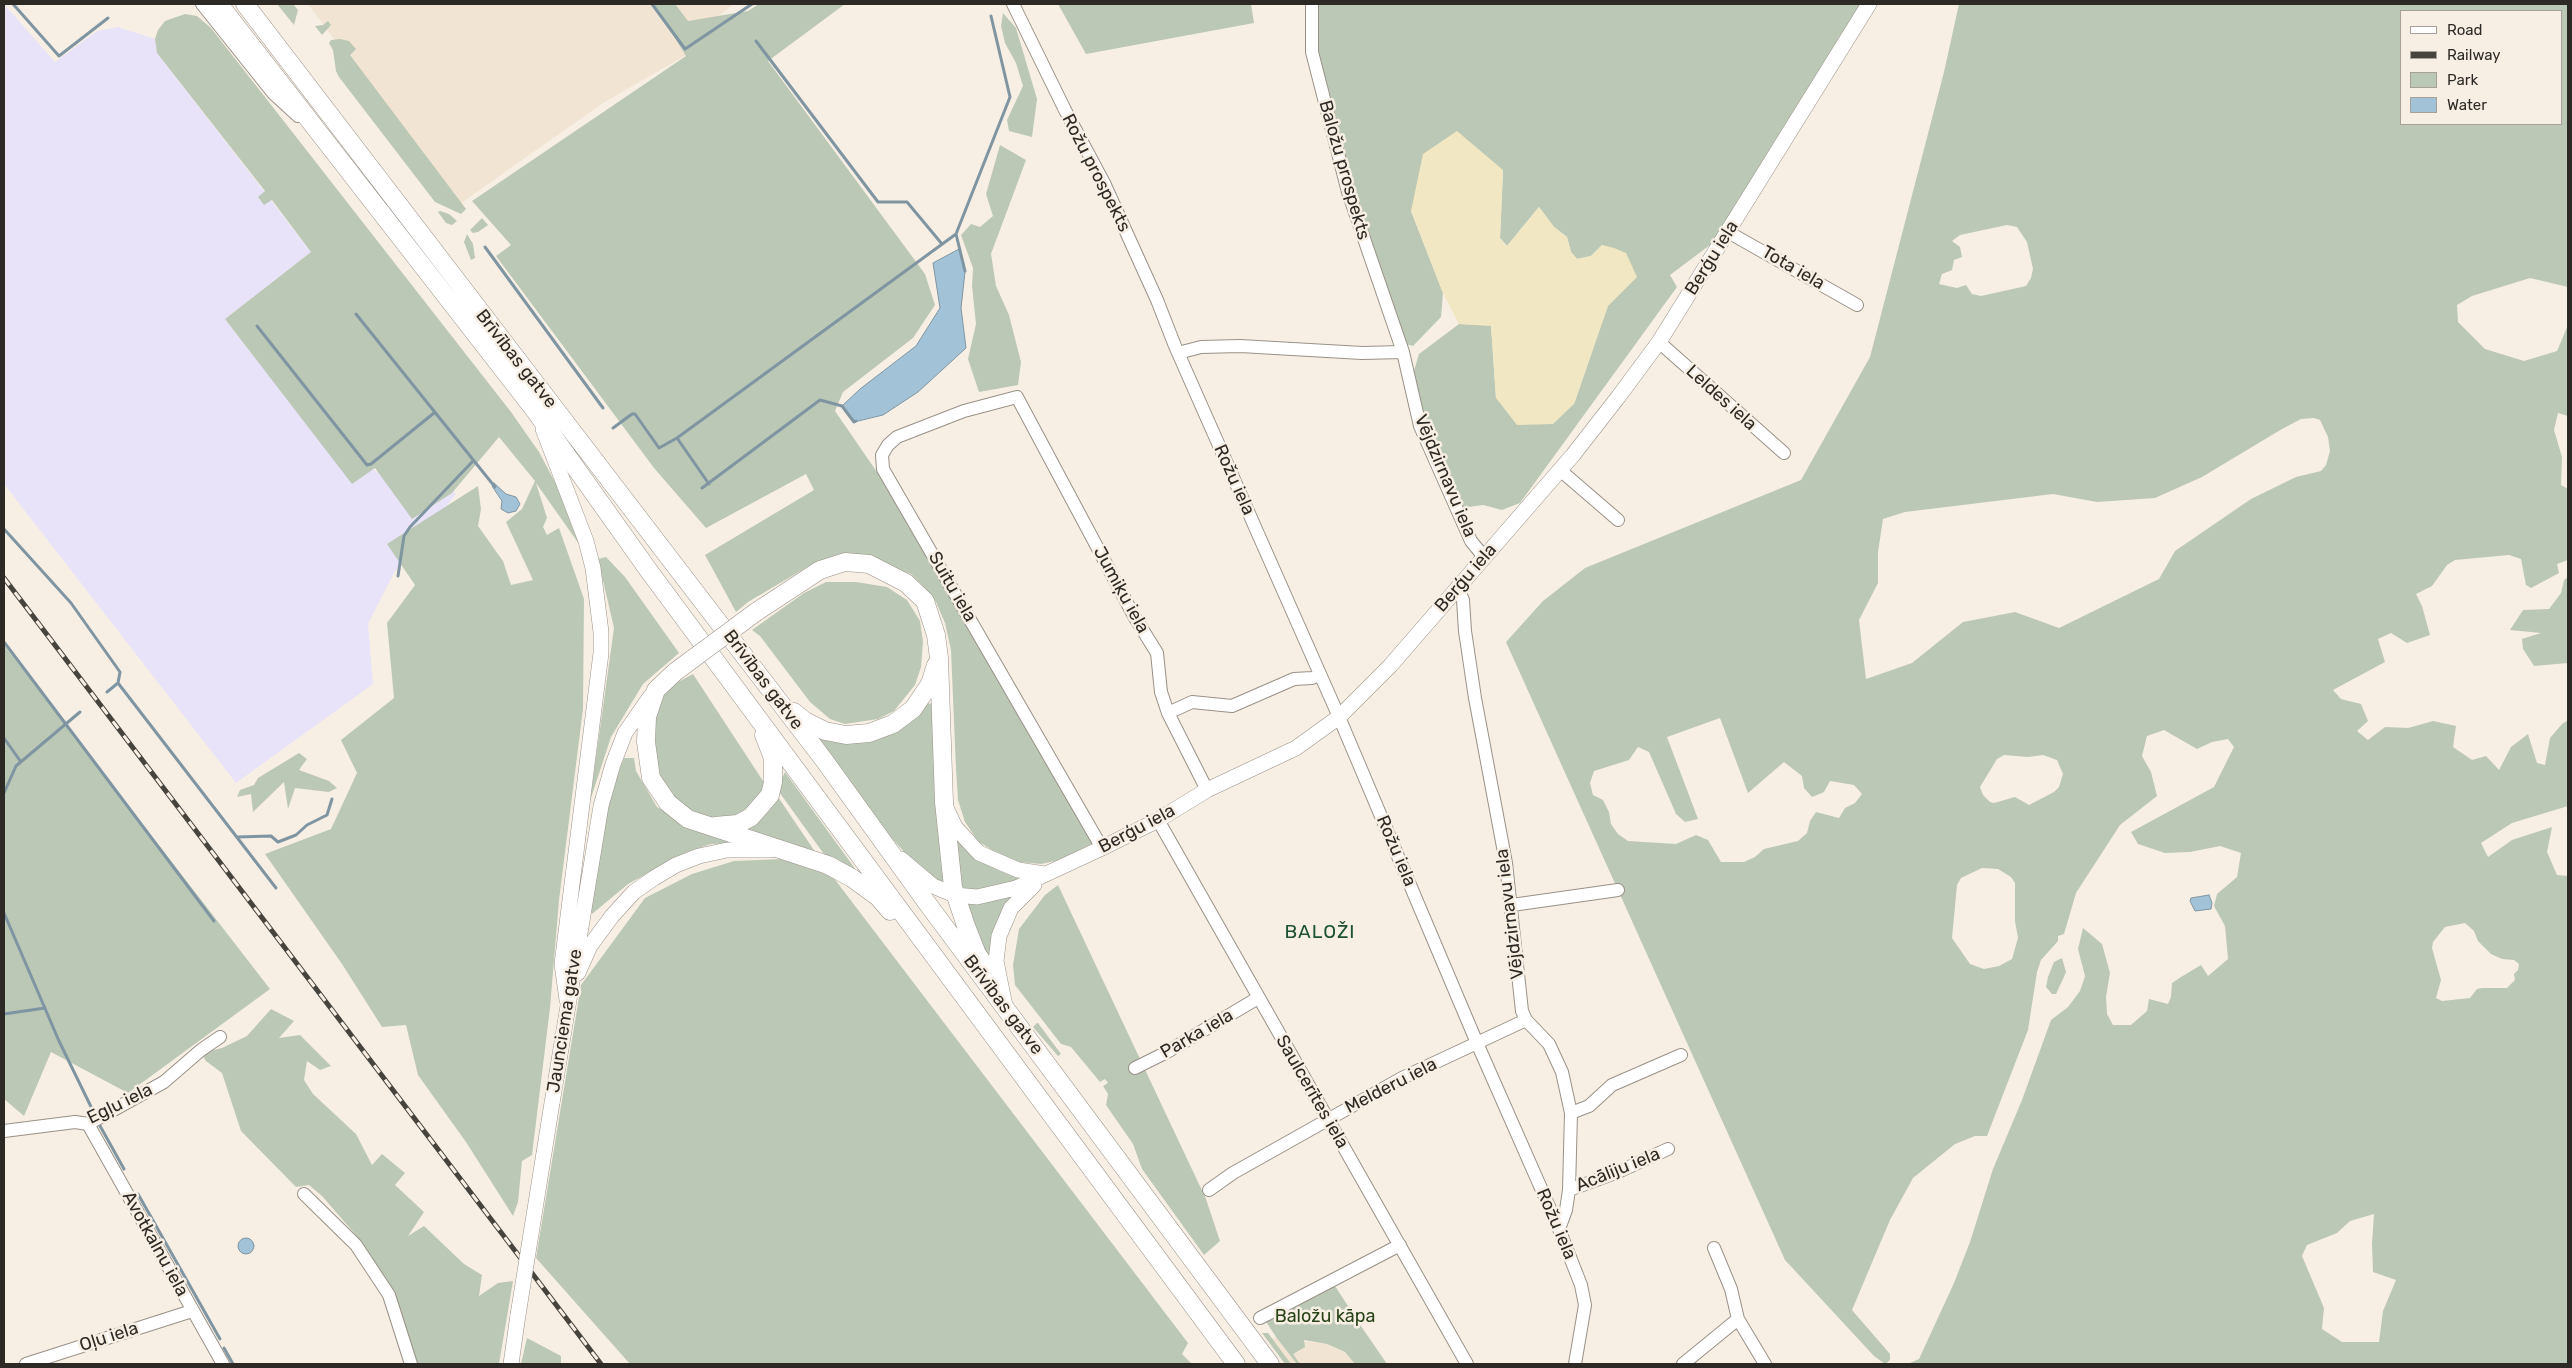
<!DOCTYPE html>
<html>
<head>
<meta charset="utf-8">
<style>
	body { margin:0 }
	#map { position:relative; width:2572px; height:1368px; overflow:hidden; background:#f8efe4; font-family:Rubik,sans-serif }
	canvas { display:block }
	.frame { position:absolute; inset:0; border:5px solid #2d2a25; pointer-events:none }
	.legend { position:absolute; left:2400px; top:10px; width:162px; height:115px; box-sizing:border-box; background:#f8efe4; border:1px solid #a7a098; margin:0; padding:6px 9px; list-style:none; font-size:15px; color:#2d2a25 }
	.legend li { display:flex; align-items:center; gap:10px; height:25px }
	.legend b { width:25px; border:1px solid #a7a098 }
</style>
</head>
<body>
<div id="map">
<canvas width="2572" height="1368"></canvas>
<div class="frame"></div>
<ul class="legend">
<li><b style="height:6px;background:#fff"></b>Road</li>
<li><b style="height:6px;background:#47443e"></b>Railway</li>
<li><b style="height:14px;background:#bbc8b5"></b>Park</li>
<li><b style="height:14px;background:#a2c3d7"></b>Water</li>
</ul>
</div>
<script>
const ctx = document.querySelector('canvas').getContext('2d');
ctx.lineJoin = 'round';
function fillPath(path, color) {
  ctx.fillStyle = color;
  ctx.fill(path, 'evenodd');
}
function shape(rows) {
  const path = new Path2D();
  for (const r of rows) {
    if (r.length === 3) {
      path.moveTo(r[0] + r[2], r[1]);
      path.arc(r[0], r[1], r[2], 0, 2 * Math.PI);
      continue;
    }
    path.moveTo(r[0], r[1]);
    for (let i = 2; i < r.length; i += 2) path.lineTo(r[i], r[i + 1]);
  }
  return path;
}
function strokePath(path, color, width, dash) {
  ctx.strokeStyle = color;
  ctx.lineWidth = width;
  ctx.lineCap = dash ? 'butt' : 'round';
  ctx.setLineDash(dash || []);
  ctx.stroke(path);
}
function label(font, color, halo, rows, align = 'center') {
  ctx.font = font + ' Rubik,sans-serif';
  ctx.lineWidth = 5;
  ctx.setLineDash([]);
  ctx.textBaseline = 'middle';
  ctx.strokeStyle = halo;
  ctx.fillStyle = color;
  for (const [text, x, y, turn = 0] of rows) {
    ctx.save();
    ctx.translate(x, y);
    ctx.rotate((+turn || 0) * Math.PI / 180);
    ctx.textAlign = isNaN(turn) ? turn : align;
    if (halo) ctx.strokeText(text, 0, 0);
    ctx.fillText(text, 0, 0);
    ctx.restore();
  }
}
const built = shape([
	[308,4,734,4,714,19,688,54,603,103,457,206],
	[1265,1337,1326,1344,1344,1352,1360,1364,1286,1364]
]);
const industrial = shape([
	[4,4,55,62,97,31,118,27,155,39,157,53,311,252,225,319,353,483,374,468,376,473,412,445,456,494,394,573,368,624,373,684,236,783,4,484]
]);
const green = shape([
	[277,4,293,4,298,10,294,25],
	[654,4,675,4,688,21,748,11,759,4,845,4,768,61,925,274,935,305,913,338,843,392,835,411,879,475,1097,841,1060,860,1041,864,1019,862,996,853,978,841,965,822,958,800,956,769,951,650,945,623,936,602,925,588,911,574,855,554,814,563,748,602,736,612,705,555,814,490,806,474,706,528,654,468,496,256,511,245,472,201,686,56],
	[1058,4,1251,4,1254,23,1086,54],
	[1316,4,1861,4,1714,242,1670,275,1677,287,1520,503,1502,510,1483,505,1461,508,1419,408,1413,374,1419,354,1459,324,1491,325,1496,398,1574,404,1608,305,1636,277,1602,245,1591,256,1577,259,1571,252,1567,237,1554,227,1539,207,1507,246,1500,238,1503,170,1411,211,1443,293,1441,317,1413,346,1405,344,1372,258,1316,57],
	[1959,4,2568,4,2568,287,2530,278,2472,296,2457,305,2458,322,2485,349,2524,361,2557,351,2568,325,2568,416,2558,413,2554,430,2562,457,2561,485,2568,489,2568,560,2557,564,2559,573,2531,588,2526,585,2521,559,2509,555,2455,560,2447,565,2432,586,2416,594,2422,606,2430,635,2407,643,2391,633,2378,639,2385,662,2333,690,2341,699,2361,704,2368,721,2357,731,2368,740,2385,727,2408,728,2433,721,2456,726,2453,747,2472,760,2486,756,2499,770,2511,747,2528,734,2537,763,2545,765,2550,738,2562,724,2568,720,2568,806,2512,823,2481,843,2488,857,2512,840,2552,827,2547,852,2557,875,2568,876,2568,1364,1908,1364,1919,1359,1954,1283,1970,1242,1993,1169,2022,1100,2051,1020,2068,1007,2080,991,2085,976,2078,949,2083,928,2102,944,2110,973,2106,997,2107,1014,2113,1025,2131,1025,2147,1011,2149,999,2168,1004,2171,997,2172,983,2181,977,2201,965,2208,976,2228,959,2225,926,2214,906,2217,894,2237,877,2241,853,2220,846,2190,852,2165,853,2138,844,2131,832,2214,787,2234,747,2228,739,2212,742,2197,749,2164,730,2147,736,2142,756,2151,772,2157,796,2120,825,2076,893,2064,934,2058,936,2058,941,2041,960,2037,972,2028,1030,1987,1136,1975,1136,1955,1144,1913,1178,1890,1220,1852,1310,1890,1354,1890,1360,1885,1364,1874,1356,1785,1260,1506,642,1543,601,1585,568,1801,480,1870,357,1944,72],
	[2401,11,2561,11,2561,124,2401,124],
	[2007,225,2017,227,2027,242,2033,269,2031,278,2026,286,1981,296,1972,294,1966,285,1957,288,1939,284,1942,274,1952,270,1954,260,1962,257,1960,247,1952,241,1960,235],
	[2314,418,2320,420,2328,437,2330,451,2326,465,2321,471,2296,477,2251,499,2175,551,2159,579,2059,628,2015,612,1963,622,1912,663,1866,679,1859,620,1878,583,1878,552,1883,519,1905,512,2053,494,2097,502,2155,498,2202,477,2282,429,2301,419],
	[1720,718,1748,793,1784,762,1802,776,1804,788,1812,797,1824,792,1830,781,1854,785,1862,794,1855,803,1845,808,1839,818,1816,812,1810,821,1807,833,1798,841,1764,849,1755,857,1744,862,1721,862,1708,840,1696,835,1676,844,1628,841,1618,834,1611,824,1609,812,1603,800,1593,795,1590,783,1594,771,1629,760,1638,747,1649,752,1676,814,1685,822,1698,819,1667,737],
	[2004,755,2028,757,2043,755,2057,760,2063,774,2059,787,2054,792,2029,805,2015,797,1994,803,1990,802,1983,795,1980,787,1997,759],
	[1982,868,1998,869,2011,877,2015,883,2015,921,2018,938,2012,959,1999,966,1984,969,1970,964,1952,938,1957,885,1961,878],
	[2465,923,2474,931,2478,941,2491,954,2502,959,2514,960,2519,964,2518,970,2514,974,2515,980,2507,988,2482,988,2477,989,2470,998,2442,1001,2436,998,2441,980,2432,948,2433,942,2445,927],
	[2374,1214,2372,1244,2373,1272,2396,1280,2383,1311,2379,1342,2342,1342,2322,1329,2324,1308,2302,1256,2307,1245,2337,1233,2350,1221],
	[1003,13,1016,28,1037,99,1032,137,1009,131,1007,120,1023,86,1016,63,1005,43,1001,26],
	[185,14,197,16,211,28,511,412,539,452,556,484,579,544,536,483,547,518,543,527,547,535,559,528,584,599,583,709,559,900,550,1008,532,1155,522,1161,518,1202,513,1216,466,1142,418,1075,406,1025,382,1027,342,964,265,854,331,829,357,773,341,740,394,698,387,623,415,585,387,544,478,486,481,509,478,526,503,561,511,585,533,580,506,522,522,509,535,481,499,437,452,493,412,519,375,468,352,484,225,319,311,252,272,200,264,205,258,197,265,191,157,53,155,39,158,30,165,21],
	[328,21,331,25,322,35,315,26,323,25],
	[340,39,349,41,356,49,350,55,466,209,461,214,435,202,339,77,336,71,333,50,329,43,331,40],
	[1000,145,1026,160,991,254,996,286,1009,315,1021,362,1018,385,979,392,968,359,976,324,972,286,973,268,961,235,971,224,980,227,993,216,986,194],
	[440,211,449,214,457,221,452,225,446,223,438,212],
	[482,218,488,225,478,232,473,233,470,230],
	[467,234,473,244,475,258,471,260,464,242],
	[606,557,625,577,679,653,643,684,611,737,590,801,614,628,598,559],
	[2568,577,2568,663,2534,666,2523,649,2522,639,2541,633,2510,630,2523,610,2549,609,2561,593,2564,580],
	[826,582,856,582,887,587,907,600,920,621,923,642,921,667,915,685,894,711,878,719,845,724,830,719,810,702,760,636,752,630,804,593],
	[4,645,270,989,128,1093,51,1052,24,1116,4,1099],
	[693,674,765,784,764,789,748,812,729,817,704,817,680,804,659,776,653,726,665,689],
	[926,703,933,704,948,887,935,882,914,863,879,824,819,738,833,741],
	[299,753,307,759,299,770,329,781,337,788,329,792,295,788,288,809,284,782,253,812,251,794,237,797,240,790,254,785,258,778],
	[624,758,634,758,636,771,657,807,712,836,737,843,711,844,687,852,628,884,592,914,589,903,608,800],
	[785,772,856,870,851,873,826,857,777,789],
	[776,794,818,856,734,830],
	[951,831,970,854,1000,871,1018,876,1017,882,1012,885,959,892],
	[783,859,833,877,1188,1343,1182,1354,1192,1364,630,1364,536,1258,581,985,645,898,692,874,734,861],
	[1058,885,1206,1199,1220,1241,1204,1255,1142,1169,1133,1144,1106,1105,1108,1094,1103,1086,1108,1083,1105,1079,1100,1082,1071,1047,1061,1044,1015,985,1013,965,1019,929,1045,895],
	[1008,896,1012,901,992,957,985,959,961,902],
	[2062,958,2066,972,2063,979,2056,994,2052,994,2046,987,2048,977,2054,962],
	[271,1009,294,1021,279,1038,300,1035,331,1066,320,1070,307,1061,304,1080,313,1094,356,1134,372,1165,382,1154,405,1173,395,1185,424,1212,408,1236,424,1226,464,1264,482,1275,479,1296,498,1283,513,1281,499,1364,418,1364,394,1293,361,1241,322,1196,309,1185,296,1187,241,1131,222,1073,206,1061,201,1053,222,1048,247,1036],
	[1037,1023,1038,1023,1061,1054,1058,1056,1033,1027],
	[1333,1283,1363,1329,1387,1364,1355,1364,1345,1352,1327,1344,1304,1340,1305,1347,1293,1354,1300,1364,1297,1364,1276,1337,1265,1320],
	[1262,1333,1268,1333,1291,1364,1285,1364],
	[527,1338,561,1356,561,1364,521,1364]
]);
const sand = shape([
	[1457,131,1503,170,1500,238,1507,246,1539,207,1554,227,1567,237,1571,252,1577,259,1591,256,1602,245,1614,248,1626,253,1637,277,1608,306,1574,404,1553,424,1517,425,1496,398,1491,326,1459,324,1443,293,1411,211,1423,154]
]);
const water = shape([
	[959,249,965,272,961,308,966,348,918,392,883,415,854,422,842,406,860,389,916,346,940,308,933,263,959,249],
	[494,483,506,494,516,497,520,504,516,511,508,513,501,509,502,501,492,486,494,483],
	[2209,895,2212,903,2211,909,2195,911,2190,901,2191,898,2209,895],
	[246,1246,8]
]);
const stream = shape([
	[13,4,59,56,108,18],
	[652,4,685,49,752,4],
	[756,41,878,202,907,202,942,244],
	[485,247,603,408],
	[965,271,956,234,1010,97,991,16],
	[356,314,495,487],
	[257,326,367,465,371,464,434,413],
	[613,428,632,414,635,414,659,448,677,438,956,234],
	[677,438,709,484],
	[702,488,820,400,842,406,854,422,856,421],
	[4,529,71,603,120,672,118,683],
	[398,576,404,536,410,527,473,461],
	[4,642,214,921],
	[107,692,118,683,276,888],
	[4,738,21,762],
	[4,793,16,766,80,712],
	[237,837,271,836,278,842,296,835,307,825,327,815,332,799],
	[4,913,59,1041,95,1115],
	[4,1014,45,1008],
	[99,1124,124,1169],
	[138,1194,220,1339],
	[224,1348,233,1364]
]);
const minor = shape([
	[202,4,273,93,298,116],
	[1013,4,1065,110,1104,183,1157,300,1175,346,1339,717,1477,1043,1559,1229,1581,1285,1585,1305,1575,1364],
	[1312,4,1312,52,1348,192,1403,352,1420,426,1471,541,1484,557],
	[1728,232,1857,305],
	[1659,342,1784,453],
	[1178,353,1201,347,1240,346,1362,353,1403,352],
	[1560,470,1618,520],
	[1457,587,1463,600,1465,631,1475,698,1506,863,1522,1011,1526,1020,1549,1044,1562,1072,1571,1113,1569,1190,1566,1210,1559,1229],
	[1168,713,1192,702,1232,706,1294,679,1312,678,1320,675],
	[1158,820,1467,1364],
	[1102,848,883,469,882,455,888,445,897,437,964,411,1017,397,1134,616,1157,653,1161,692,1168,713,1207,790],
	[1512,905,1618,890],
	[1135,1068,1167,1052,1258,998],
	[1571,1113,1589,1106,1612,1085,1681,1055],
	[88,1124,223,1364],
	[4,1131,75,1122,88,1124,164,1082,201,1050,220,1037],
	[1209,1190,1233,1173,1402,1078,1526,1020],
	[1569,1190,1618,1172,1668,1149],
	[304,1194,356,1245,389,1295,411,1364],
	[1714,1248,1731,1289,1738,1319,1765,1364],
	[1260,1318,1400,1245],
	[26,1364,192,1311],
	[1683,1364,1738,1319]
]);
const major = shape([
	[543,429,586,541,593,568,601,632,601,653,562,964,567,1000],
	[947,810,955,827,979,853,1018,870,1045,874],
	[901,859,933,886,955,895,977,897,1016,888,1102,848,1158,820,1207,790,1296,748,1339,717,1390,666,1573,455,1619,396,1659,342,1869,4],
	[578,973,590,946,612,916,634,892,654,878,676,865,699,856,727,850,771,850],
	[1005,1006,996,961,999,936,1011,908,1034,885],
	[552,1103,601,806,613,764,625,733,650,697],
	[511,1364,518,1315]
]);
const highway = shape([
	[219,4,536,412,649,571,1236,1364],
	[245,4,824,760,927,903,1270,1364],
	[756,612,820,570,845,562,869,564,906,583,925,601,936,635,939,658,944,802,953,887,966,926,977,954,985,966],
	[675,672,656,690,647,717,646,742,651,778,668,803,688,819,828,865,852,878,878,897,890,911],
	[794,712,805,721,825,731,846,735,869,733,893,724,913,709,930,684,936,665],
	[715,826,738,824,751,817,770,795,773,782,773,758,764,735]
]);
const rail = shape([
	[4,578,601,1364]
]);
const majorBridge = shape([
	[518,1315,552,1103]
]);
const highwayBridge = shape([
	[675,672,756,612]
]);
const streetNames = [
	["Baložu prospekts",1344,170,74],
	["Rožu prospekts",1096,173,63],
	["Berģu iela",1712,258,-58],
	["Tota iela",1793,268,30],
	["Brīvības gatve",516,359,52],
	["Leldes iela",1721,398,42],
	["Vējdzirnavu iela",1445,476,67],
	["Rožu iela",1234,480,66],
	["Berģu iela",1466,578,-49],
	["Suitu iela",952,587,60],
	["Jumiķu iela",1121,590,61],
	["Brīvības gatve",763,680,53],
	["Berģu iela",1137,829,-28],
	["Rožu iela",1396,851,67],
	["Vējdzirnavu iela",1510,914,-97],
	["Brīvības gatve",1003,1005,53],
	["Jaunciema gatve",565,1021,-81],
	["Parka iela",1197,1034,-30],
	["Melderu iela",1391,1086,-27],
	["Saulcerītes iela",1312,1092,60],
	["Egļu iela",120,1104,-26],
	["Acāliju iela",1618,1170,-22],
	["Rožu iela",1556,1224,67],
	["Avotkalnu iela",155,1244,61],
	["Oļu iela",109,1337,-18]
];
const parkNames = [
	["Baložu kāpa",1325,1317]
];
const neighbourhoodNames = [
	["BALOŽI",1320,933]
];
fillPath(built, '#f1e4d2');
fillPath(industrial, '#e8e3f9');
fillPath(green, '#bbc8b5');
fillPath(sand, '#f1e7c2');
fillPath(water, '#a2c3d7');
strokePath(water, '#7f95a2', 1);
strokePath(stream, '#7f95a2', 3);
strokePath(minor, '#999187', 14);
strokePath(major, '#999187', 16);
strokePath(highway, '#999187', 19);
strokePath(minor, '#fff', 12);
strokePath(major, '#fff', 15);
strokePath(highway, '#fff', 18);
strokePath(rail, '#47443e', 5);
strokePath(rail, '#f8efe4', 3, [9]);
strokePath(majorBridge, '#999187', 16, []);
strokePath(highwayBridge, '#999187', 19, []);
strokePath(majorBridge, '#fff', 15);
strokePath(highwayBridge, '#fff', 18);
label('18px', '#2d2a25', '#f8efe4', streetNames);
label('18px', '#284419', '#f8efe4', parkNames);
ctx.letterSpacing = '1px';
label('19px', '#1a5232', '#f8efe4', neighbourhoodNames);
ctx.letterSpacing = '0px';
</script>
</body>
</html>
